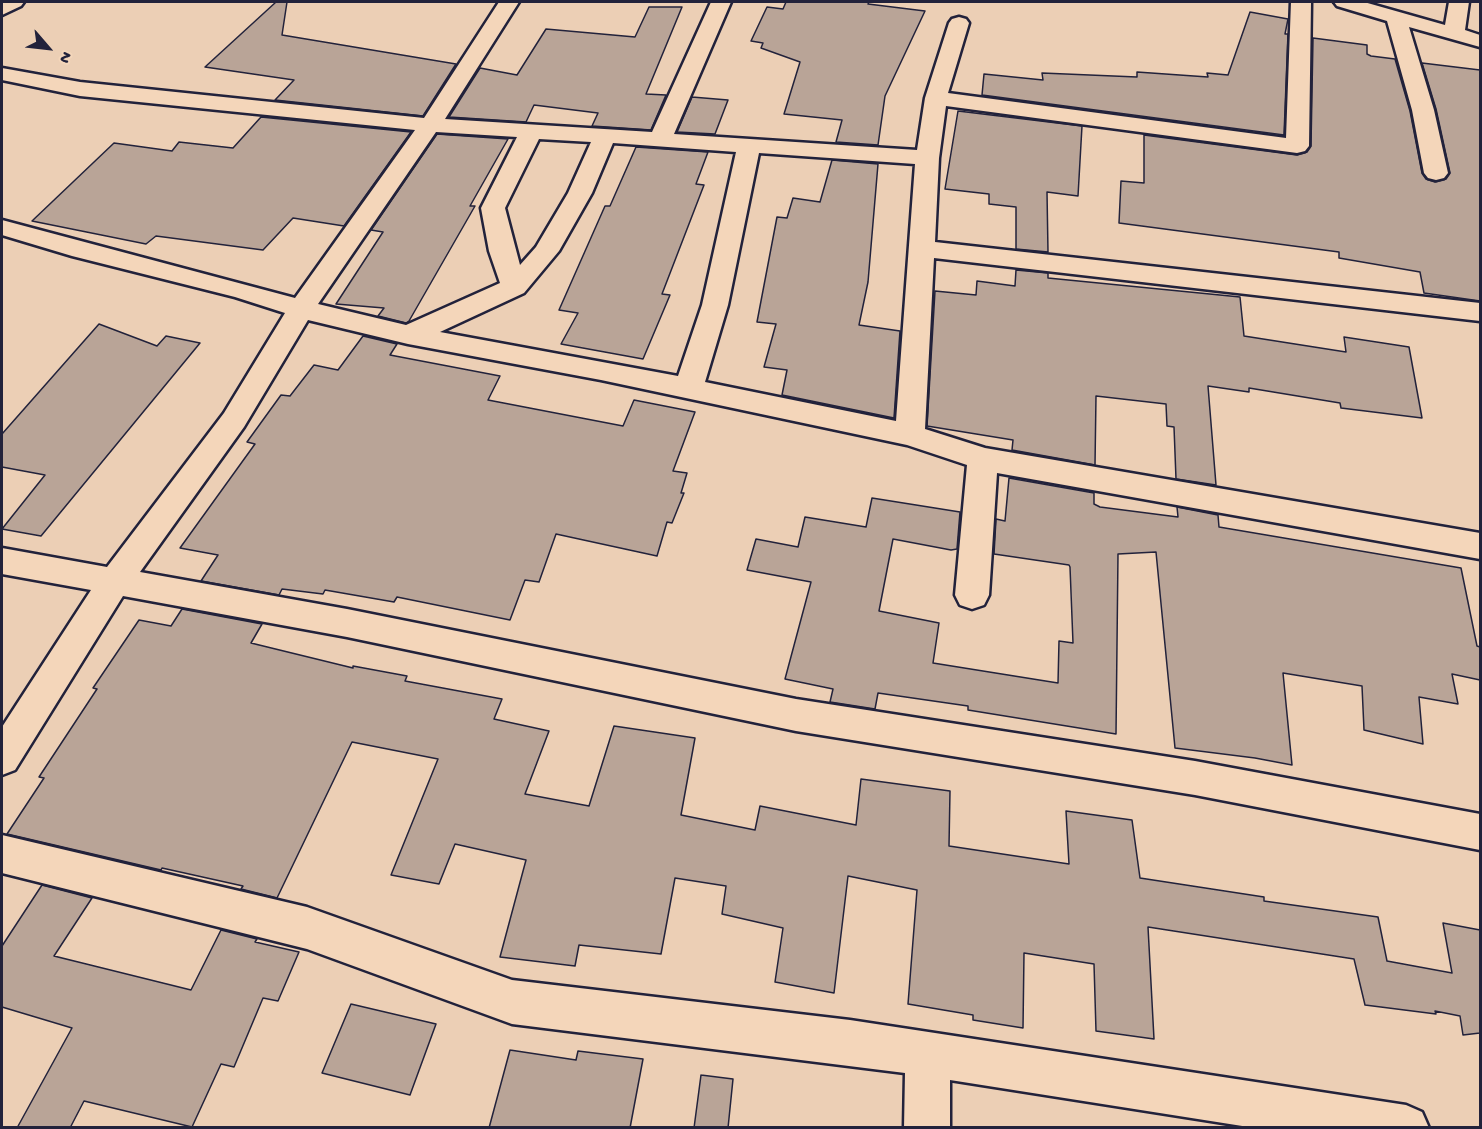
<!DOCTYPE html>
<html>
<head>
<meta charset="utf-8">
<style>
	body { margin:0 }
	#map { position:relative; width:1482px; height:1129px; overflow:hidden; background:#eccfb5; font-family:"Gochi Hand",sans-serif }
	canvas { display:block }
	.frame { position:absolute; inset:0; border:3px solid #22223b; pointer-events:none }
	.north { position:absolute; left:18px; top:18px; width:60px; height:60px; -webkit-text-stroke:4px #f4d6ba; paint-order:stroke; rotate:118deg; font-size:16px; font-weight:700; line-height:24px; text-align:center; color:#22223b }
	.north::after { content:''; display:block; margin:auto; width:21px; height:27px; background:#22223b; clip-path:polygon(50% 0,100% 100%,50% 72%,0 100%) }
</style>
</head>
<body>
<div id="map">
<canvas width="1482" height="1129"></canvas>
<div class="frame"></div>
<div class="north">N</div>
</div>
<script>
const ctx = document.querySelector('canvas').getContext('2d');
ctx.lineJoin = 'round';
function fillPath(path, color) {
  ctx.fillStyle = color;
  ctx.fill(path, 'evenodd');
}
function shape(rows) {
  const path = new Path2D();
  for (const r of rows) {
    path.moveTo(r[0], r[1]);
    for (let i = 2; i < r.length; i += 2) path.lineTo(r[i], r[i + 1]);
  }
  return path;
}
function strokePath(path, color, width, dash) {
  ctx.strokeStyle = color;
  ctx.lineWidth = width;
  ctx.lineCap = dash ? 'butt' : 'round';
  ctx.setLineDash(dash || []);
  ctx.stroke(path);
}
const building = shape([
	[276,2,287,2,282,35,456,64,423,116,275,100,294,80,205,67,276,2],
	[786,2,869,2,868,4,925,11,885,96,878,145,836,142,842,120,784,114,800,62,761,48,763,43,751,41,767,7,783,9,786,2],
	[649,7,682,7,646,94,666,95,651,130,592,126,598,113,534,105,526,122,449,117,480,68,517,75,546,29,635,37,649,7],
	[1250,12,1288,19,1285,34,1288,34,1284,135,982,95,984,74,1043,80,1042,73,1137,77,1137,72,1208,77,1207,73,1228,75,1250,12],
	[1313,38,1367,45,1367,54,1371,56,1395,59,1410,111,1422,173,1426,179,1435,182,1446,179,1450,173,1436,109,1422,63,1480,70,1480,301,1424,293,1420,272,1339,258,1339,252,1119,223,1121,181,1144,183,1144,135,1297,155,1307,152,1311,146,1313,38],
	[692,97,728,100,715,134,677,132,692,97],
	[958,111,1082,126,1078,196,1047,192,1048,252,1016,249,1016,207,989,204,989,194,945,189,958,111],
	[261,117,411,132,344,226,293,218,263,250,156,236,146,244,32,221,114,143,172,151,179,142,233,148,261,117],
	[437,134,508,139,470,206,475,206,409,321,406,323,378,316,384,308,336,304,383,232,371,230,437,134],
	[636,147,708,152,696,184,704,185,662,294,670,295,643,359,561,344,578,313,559,310,605,206,610,206,636,147],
	[832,160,878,164,868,282,859,325,900,331,894,418,782,395,787,370,764,367,776,324,757,322,777,217,787,218,793,198,820,202,832,160],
	[1016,270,1048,273,1048,278,1240,297,1244,336,1346,352,1344,337,1409,347,1422,418,1341,408,1340,403,1249,388,1249,392,1208,386,1216,485,1176,479,1174,427,1167,426,1166,404,1096,396,1095,465,1012,450,1013,440,927,426,935,291,976,295,977,281,1015,286,1016,270],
	[99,324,157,346,166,336,200,343,41,536,2,529,45,475,2,467,2,434,99,324],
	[363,336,397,344,390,355,500,376,488,400,623,426,634,400,695,412,673,471,687,473,681,493,684,493,672,523,667,522,657,556,556,534,539,582,525,580,510,620,397,597,394,602,325,590,323,594,282,589,279,595,201,581,218,555,180,548,255,444,247,442,281,395,290,396,314,365,338,370,363,336],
	[1009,478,1094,493,1094,504,1100,507,1178,517,1177,507,1218,515,1219,527,1461,568,1477,646,1480,647,1480,680,1452,674,1458,704,1419,697,1423,744,1364,730,1362,686,1283,673,1292,765,1255,758,1175,748,1156,552,1118,554,1116,734,968,710,968,706,878,693,875,709,830,702,833,689,785,679,811,582,747,570,756,539,798,547,805,517,866,527,872,498,960,512,957,549,951,550,893,539,879,611,939,623,933,663,1058,683,1059,641,1073,643,1070,567,1069,565,994,554,996,519,1005,521,1009,478],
	[182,609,262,624,251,643,353,668,353,666,407,676,405,681,502,699,494,719,549,731,525,794,589,806,614,726,695,738,681,815,755,830,760,806,856,825,861,779,950,791,949,846,1069,864,1066,811,1132,820,1140,878,1264,897,1264,901,1378,917,1387,961,1452,973,1443,923,1480,930,1480,1033,1463,1035,1460,1016,1435,1011,1436,1014,1365,1005,1354,959,1148,927,1154,1039,1096,1031,1094,964,1024,953,1023,1028,973,1020,973,1015,908,1004,917,890,848,876,834,993,775,982,783,928,722,914,726,886,675,878,661,954,579,945,575,966,500,957,526,860,455,844,439,884,391,875,438,759,352,742,277,898,241,889,243,886,162,868,161,870,7,834,44,778,39,777,97,689,93,688,139,620,171,626,182,609],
	[42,885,92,898,54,956,191,990,221,930,257,939,255,942,299,952,278,1001,263,998,234,1067,221,1064,192,1127,84,1101,70,1128,17,1128,72,1028,2,1007,2,946,42,885],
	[351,1004,436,1024,410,1095,322,1073,351,1004],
	[510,1050,576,1060,578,1051,643,1059,630,1128,489,1128,510,1050],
	[701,1075,733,1079,728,1128,694,1128,701,1075]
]);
const minor = shape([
	[2,2,24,2,21,6,2,15,2,2],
	[499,2,519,2,445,119,652,132,711,2,731,2,674,134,917,150,925,98,949,23,952,19,959,17,966,19,969,23,948,93,1286,138,1291,2,1311,2,1309,146,1305,151,1297,153,946,106,939,158,935,242,1480,303,1480,321,934,258,925,429,985,448,1480,533,1480,559,997,473,989,595,984,605,972,609,960,605,955,595,967,465,907,445,601,380,408,344,308,320,244,427,140,572,347,609,796,699,1195,761,1480,814,1480,850,1195,795,796,731,347,637,123,596,15,770,2,775,2,727,91,590,2,574,2,548,107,567,224,413,285,313,235,297,72,256,2,235,2,220,295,298,415,130,80,96,2,80,2,68,80,82,424,118,499,2],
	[436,132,517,137,481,208,489,251,500,283,406,325,318,304,436,132],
	[539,139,591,142,568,193,536,247,520,265,505,208,539,139],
	[613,143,736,152,702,305,678,376,440,332,524,293,559,251,592,193,613,143],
	[759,153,915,164,896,421,705,382,728,305,759,153],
	[1334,2,1364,2,1445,25,1449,2,1469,2,1465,30,1480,35,1480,47,1409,27,1434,110,1448,173,1444,178,1436,180,1428,178,1424,173,1412,110,1387,21,1337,6,1334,2],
	[2,835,307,907,512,980,850,1020,1406,1105,1422,1112,1429,1128,1255,1128,950,1080,950,1128,904,1128,905,1073,512,1024,307,949,2,873,2,835]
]);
fillPath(building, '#b9a497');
strokePath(building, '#22223b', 1.5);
strokePath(minor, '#22223b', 5);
fillPath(minor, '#f4d6ba');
</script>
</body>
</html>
